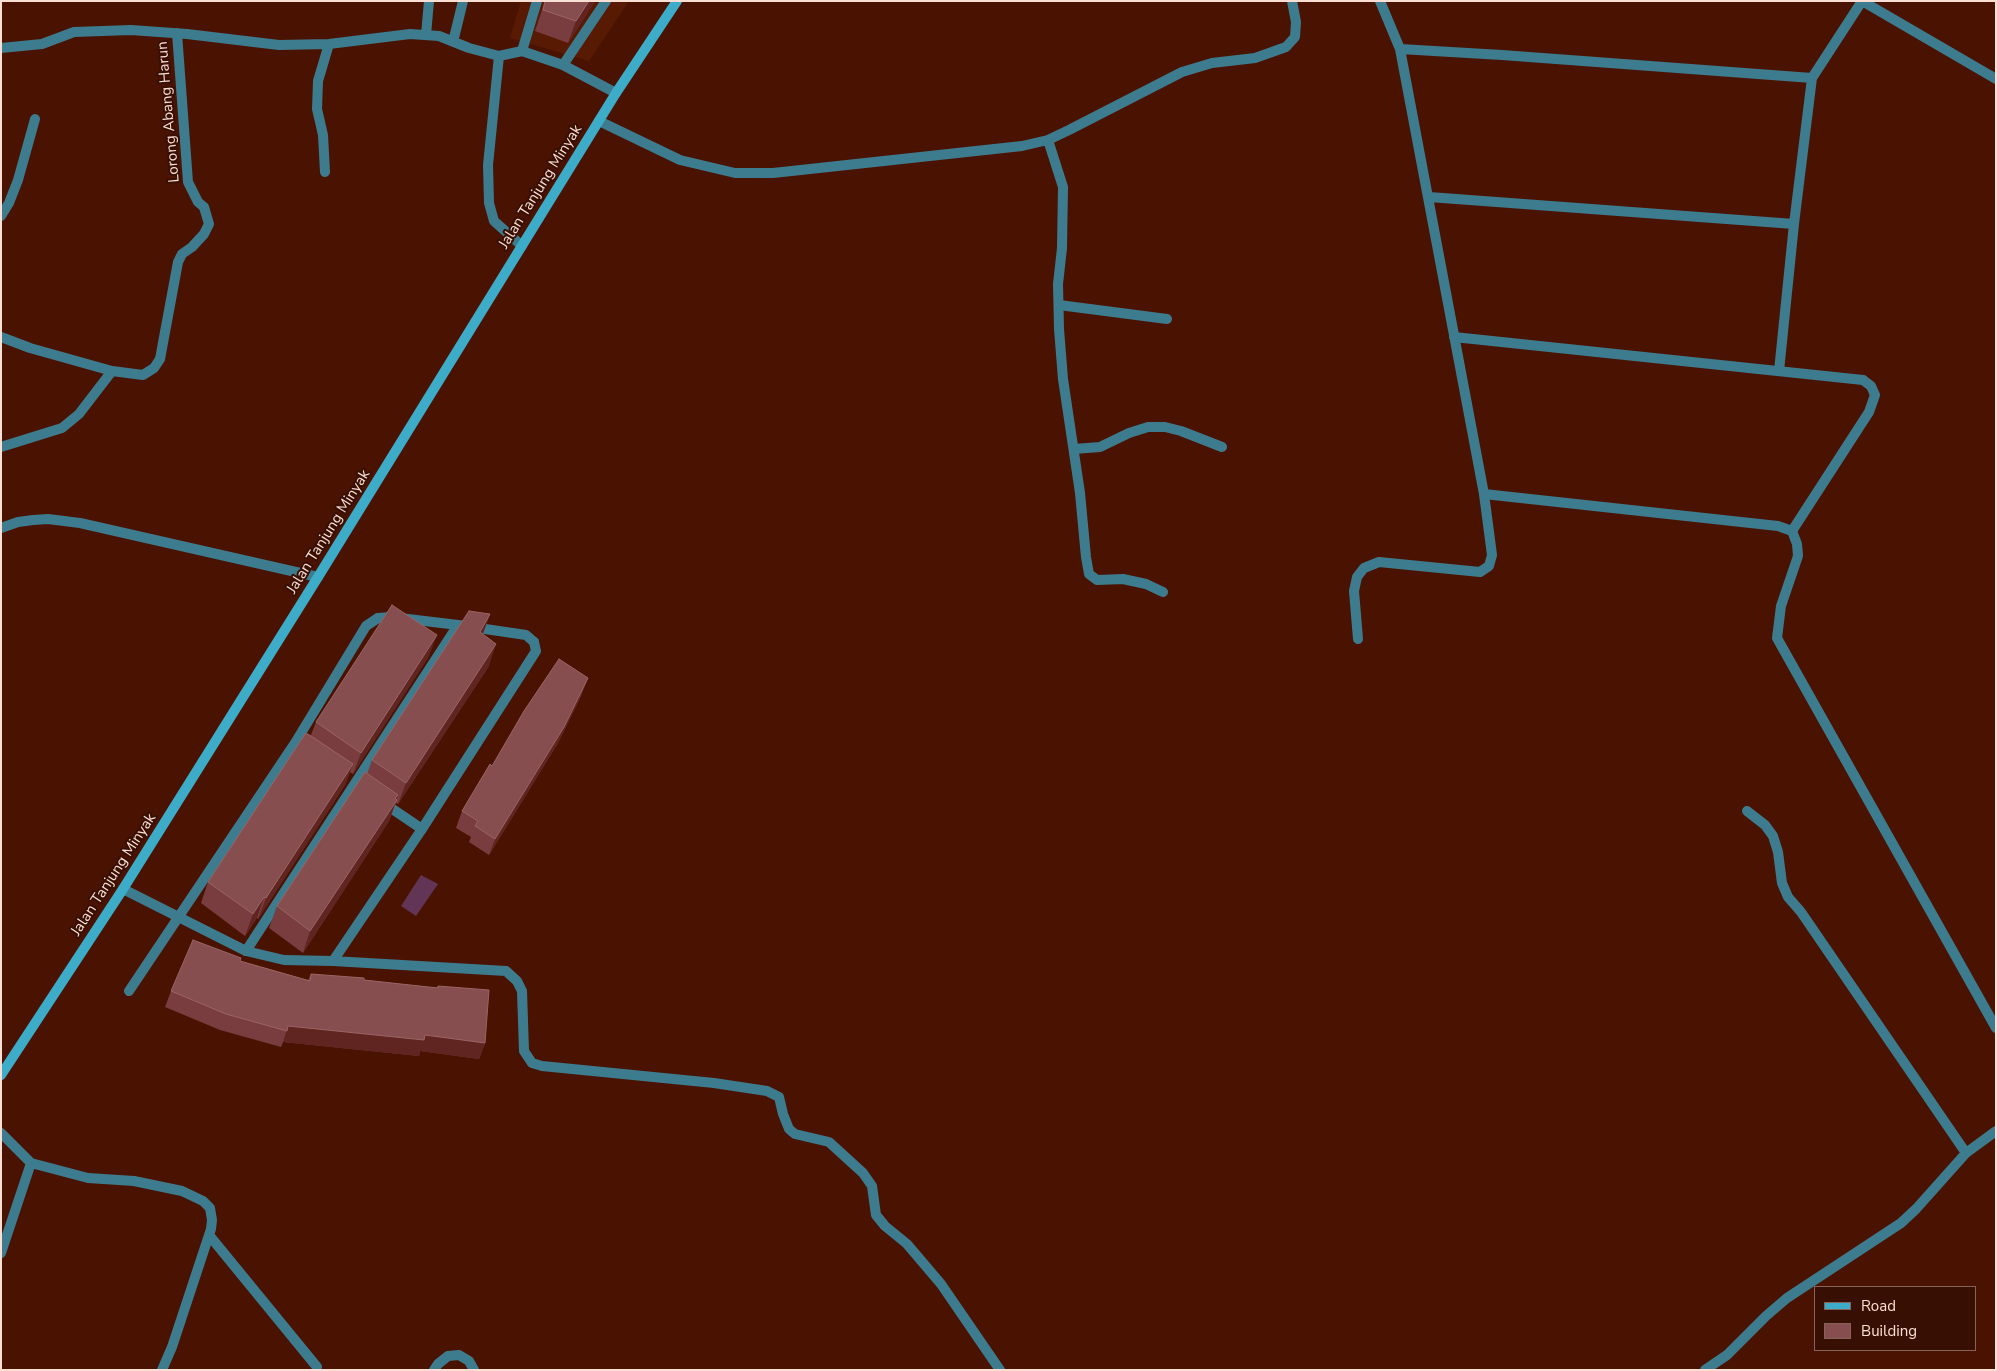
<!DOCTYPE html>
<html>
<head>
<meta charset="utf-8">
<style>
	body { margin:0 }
	#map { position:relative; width:1997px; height:1371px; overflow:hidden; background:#4a1301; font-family:"Nunito Sans",sans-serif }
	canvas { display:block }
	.frame { position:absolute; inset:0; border:2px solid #fbded4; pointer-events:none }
	.legend { position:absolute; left:1814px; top:1286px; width:162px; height:65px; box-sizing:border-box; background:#380f03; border:1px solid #866257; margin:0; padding:6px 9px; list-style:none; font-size:15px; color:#fbded4 }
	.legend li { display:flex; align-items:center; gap:10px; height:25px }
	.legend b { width:25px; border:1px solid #866257 }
</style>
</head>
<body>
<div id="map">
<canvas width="1997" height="1371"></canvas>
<div class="frame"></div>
<ul class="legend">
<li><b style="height:6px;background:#3cacc9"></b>Road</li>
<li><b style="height:14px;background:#874e4f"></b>Building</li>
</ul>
</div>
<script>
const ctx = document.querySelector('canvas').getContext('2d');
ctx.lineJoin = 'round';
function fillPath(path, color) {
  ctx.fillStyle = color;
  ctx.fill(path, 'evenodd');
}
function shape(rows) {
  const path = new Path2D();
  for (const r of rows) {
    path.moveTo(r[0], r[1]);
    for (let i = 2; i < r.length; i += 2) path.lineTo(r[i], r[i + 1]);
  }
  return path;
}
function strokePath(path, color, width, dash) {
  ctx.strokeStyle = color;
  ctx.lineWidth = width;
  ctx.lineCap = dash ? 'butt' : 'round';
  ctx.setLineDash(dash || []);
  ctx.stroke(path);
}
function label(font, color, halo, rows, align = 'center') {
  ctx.font = font + ' "Nunito Sans",sans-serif';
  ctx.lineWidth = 4;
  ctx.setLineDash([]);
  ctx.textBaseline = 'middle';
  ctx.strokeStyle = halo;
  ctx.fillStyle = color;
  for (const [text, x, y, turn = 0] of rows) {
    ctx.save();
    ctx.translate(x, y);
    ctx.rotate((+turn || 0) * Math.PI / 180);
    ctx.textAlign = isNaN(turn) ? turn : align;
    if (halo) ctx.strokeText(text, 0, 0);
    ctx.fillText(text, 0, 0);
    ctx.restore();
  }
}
const built = shape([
	[521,1,629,1,589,61,510,38]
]);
const green = shape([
	[421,875,438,884,416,916,401,906]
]);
const lane = shape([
	[522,51,537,1],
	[1792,531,1869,412,1875,395,1871,386,1863,380],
	[378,618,391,617,458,625,526,635,534,642],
	[1358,639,1354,591,1357,577,1364,568,1379,562,1480,572,1489,566,1492,555,1484,494],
	[382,802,422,829],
	[246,951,458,625],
	[434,1370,438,1364,448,1356,459,1355,469,1361,474,1370]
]);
const street = shape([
	[1380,1,1400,49,1484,494,1778,526,1792,531,1797,544,1798,556,1781,606,1777,638,1996,1028],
	[1862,1,1996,79],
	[426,35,429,1],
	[453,42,463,1],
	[1,48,42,44,74,32,131,30,187,34,279,45,329,44,410,34,439,36,469,48,499,56,522,51,563,65,616,93],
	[1400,49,1502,55,1812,78],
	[499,56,488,165,489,203,494,221,522,246],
	[563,65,606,1],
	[599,121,680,160,735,173,773,173,1022,146,1048,140,1069,130,1182,72,1212,63,1255,58,1286,47,1295,37,1296,22,1292,1],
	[1048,140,1063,187,1062,248,1058,284,1059,329,1063,379,1080,493,1086,557,1089,574,1097,580,1123,579,1146,584,1163,592],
	[325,172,323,135,317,109,318,81,329,44],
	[1429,197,1794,224],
	[1,216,9,203,18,180,35,119],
	[1059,305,1167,319],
	[1,337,30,348,112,371,143,375,154,368,160,359,178,262,182,254,192,247,204,234,209,224,204,207,198,202,188,182,177,33],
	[1454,337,1863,380],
	[1779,371,1794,224,1812,78,1862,1],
	[1,447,62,428,79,414,112,371],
	[1074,449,1100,447,1129,433,1148,427,1165,427,1181,431,1222,447],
	[1,528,18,522,33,520,48,519,80,523,318,577],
	[1747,811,1765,825,1773,836,1778,852,1782,883,1788,897,1801,912,1966,1153],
	[123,889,246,951,284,960,333,961,506,971,517,981,522,991,524,1051,532,1063,542,1066,714,1083,767,1091,779,1097,783,1114,789,1129,795,1134,829,1142,863,1173,872,1186,876,1215,885,1226,907,1244,941,1284,1000,1370],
	[333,961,422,829,536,651,534,642],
	[129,991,295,743,366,626,378,618],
	[1,1133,31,1163,88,1178,134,1181,182,1191,203,1201,210,1208,212,1220,211,1229,172,1347,162,1370],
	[209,1235,317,1367],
	[1,1253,31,1163],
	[1705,1370,1727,1355,1766,1316,1787,1298,1901,1223,1916,1209,1966,1153,1996,1131]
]);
const secondary = shape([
	[1,1075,123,889,318,577,616,93,677,1]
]);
const wall = shape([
	[545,1,595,1,568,43,535,31],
	[490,614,483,634,489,666,398,804,396,803,389,821,303,953,269,928,277,906,367,774,372,760],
	[429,656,353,774,350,772,345,785,258,919,257,918,245,936,201,903,208,882,311,735,316,722],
	[582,694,558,743,489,855,469,842,471,837,456,828,462,811,492,766],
	[240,961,308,980,311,974,437,988,438,986,485,1043,479,1059,420,1051,419,1056,283,1042,281,1047,220,1030,165,1007,171,991]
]);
const shadedWall = shape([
	[589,1,595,1,568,43,576,21],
	[490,614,482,636,480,632],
	[437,635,429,656,353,774,361,753],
	[496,644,489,666,398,804,406,783],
	[588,678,582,694,558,743,489,855,495,839],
	[353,764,345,785,258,919,266,898],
	[398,795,389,821,303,953,310,931],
	[264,897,257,918,245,936,253,914],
	[288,1026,425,1035,485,1043,479,1059,420,1051,419,1056,283,1042]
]);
const building = shape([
	[545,1,589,1,576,21,543,10,545,1],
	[392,605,437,635,361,753,316,722,392,605],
	[469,611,490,614,480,632,496,644,406,783,372,760,469,611],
	[559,659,588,678,564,727,495,839,475,826,478,821,462,811,490,764,492,766,524,711,559,659],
	[305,734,308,734,353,764,266,898,264,897,253,914,208,882,305,734],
	[365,772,398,795,395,798,397,800,310,931,277,906,365,772],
	[193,940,241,958,240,961,310,981,311,974,364,978,364,980,438,988,438,986,489,990,485,1043,425,1035,424,1040,288,1026,287,1031,226,1014,171,991,193,940]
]);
const streetNames = [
	["Lorong Abang Harun",169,112,-95],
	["Jalan Tanjung Minyak",541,187,-58],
	["Jalan Tanjung Minyak",329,532,-58],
	["Jalan Tanjung Minyak",114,875,-57]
];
fillPath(built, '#581a03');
fillPath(green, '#623455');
strokePath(lane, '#3d7c8e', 10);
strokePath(street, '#3d7c8e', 10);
strokePath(secondary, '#3cacc9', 10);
fillPath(wall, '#793d3f');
fillPath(shadedWall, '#602520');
fillPath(building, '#874e4f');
strokePath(building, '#996564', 1);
label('15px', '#fbded4', '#380f03', streetNames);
</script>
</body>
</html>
